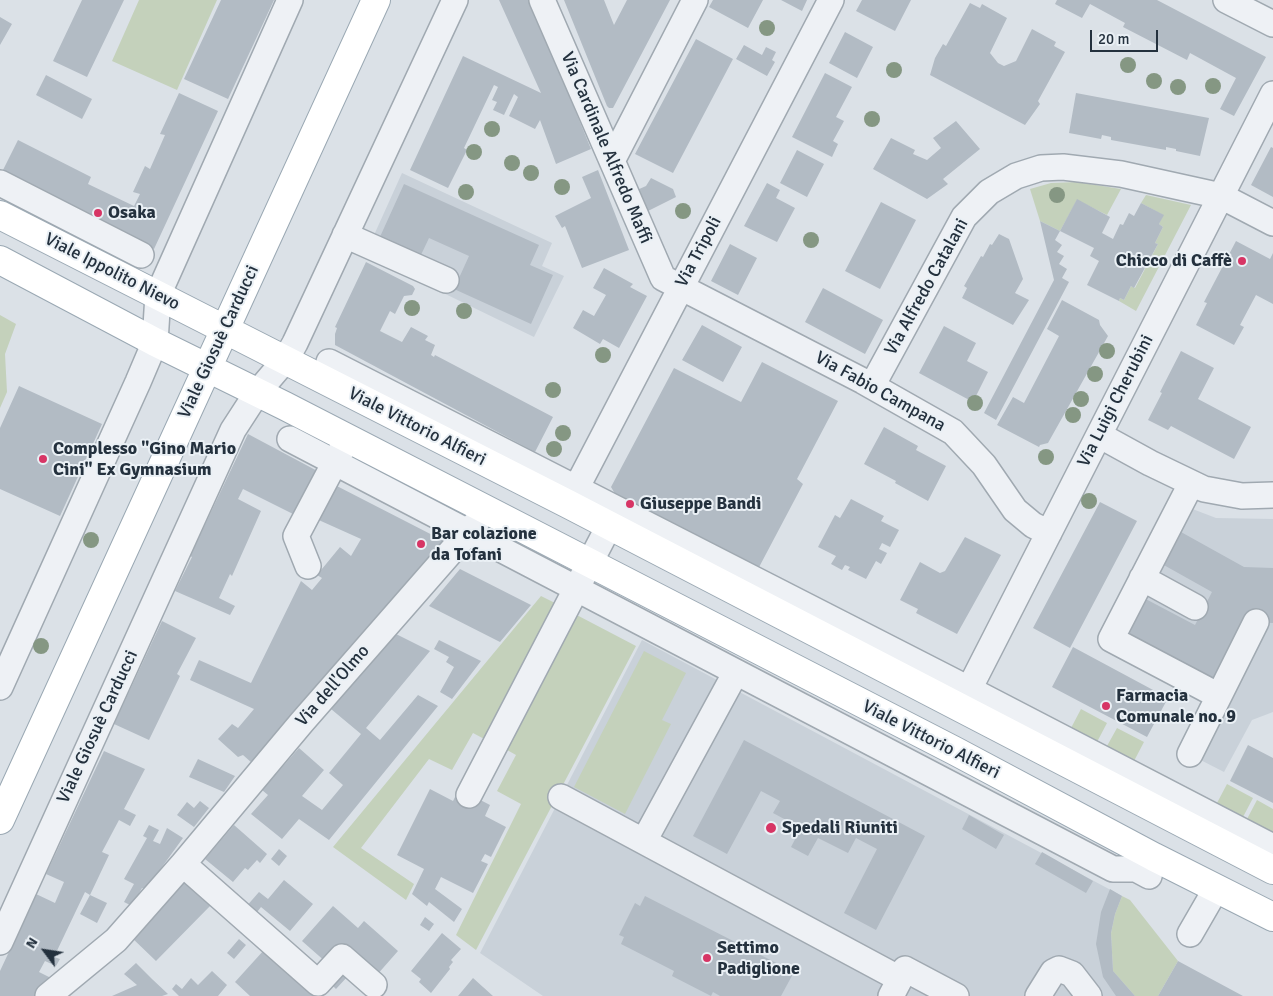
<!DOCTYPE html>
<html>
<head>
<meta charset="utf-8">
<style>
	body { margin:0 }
	#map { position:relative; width:1273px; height:996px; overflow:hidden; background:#dbe1e7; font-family:Signika,sans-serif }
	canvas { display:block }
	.north { position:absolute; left:20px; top:926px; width:50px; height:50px; -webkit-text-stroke:4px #eaf0f5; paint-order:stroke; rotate:301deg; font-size:14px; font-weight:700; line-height:20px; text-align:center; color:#24313e }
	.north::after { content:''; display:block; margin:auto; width:18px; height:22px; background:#24313e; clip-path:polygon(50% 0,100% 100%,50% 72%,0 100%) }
	.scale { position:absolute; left:1090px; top:30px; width:68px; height:22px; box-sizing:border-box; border:2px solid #24313e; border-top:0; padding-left:6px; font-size:15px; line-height:18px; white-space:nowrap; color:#24313e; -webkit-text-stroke:4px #eaf0f5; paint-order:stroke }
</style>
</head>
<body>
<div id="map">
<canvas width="1273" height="996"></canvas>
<div class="north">N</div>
<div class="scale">20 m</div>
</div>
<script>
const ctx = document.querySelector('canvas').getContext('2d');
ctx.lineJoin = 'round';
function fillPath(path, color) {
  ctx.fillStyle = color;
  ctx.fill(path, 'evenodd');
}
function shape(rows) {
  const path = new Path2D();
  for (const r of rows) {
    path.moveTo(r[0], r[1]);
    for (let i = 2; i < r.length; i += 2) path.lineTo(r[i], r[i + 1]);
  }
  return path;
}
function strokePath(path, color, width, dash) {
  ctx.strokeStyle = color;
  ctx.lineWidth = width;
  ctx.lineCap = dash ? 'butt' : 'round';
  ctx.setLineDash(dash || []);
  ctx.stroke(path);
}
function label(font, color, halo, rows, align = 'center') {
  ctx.font = font + ' Signika,sans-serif';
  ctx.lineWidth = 4;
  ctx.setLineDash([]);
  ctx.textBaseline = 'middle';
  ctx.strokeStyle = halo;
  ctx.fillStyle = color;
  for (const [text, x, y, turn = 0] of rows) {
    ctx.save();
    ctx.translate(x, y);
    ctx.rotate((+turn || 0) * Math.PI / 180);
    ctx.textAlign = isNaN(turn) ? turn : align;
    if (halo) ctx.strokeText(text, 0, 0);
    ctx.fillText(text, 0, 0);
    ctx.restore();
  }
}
const built = shape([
	[402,173,552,243,542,266,564,276,534,337,365,255],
	[1169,500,1216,518,1273,519,1273,712,1252,720,1224,772,1181,750,1208,695,1099,639],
	[642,640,1122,896,1115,914,1111,933,1113,970,1135,996,543,996,480,953]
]);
const green = shape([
	[139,0,217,0,177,90,112,61],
	[1077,182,1121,189,1107,215,1077,200,1060,231,1040,221,1030,189,1051,183],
	[1146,195,1191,205,1136,311,1119,301,1120,298,1124,300,1131,286,1135,288,1158,244,1155,243,1163,227,1159,224,1163,215,1141,203],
	[0,315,16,324,5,354,7,392,0,408],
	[541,596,561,606,488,741,473,733,452,770,429,759,361,848,414,884,406,900,333,847],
	[571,612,636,646,476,950,456,935,521,804,497,791,516,755,500,746],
	[644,651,686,673,662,720,671,724,625,814,574,787],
	[1081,709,1107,723,1097,742,1071,728],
	[1117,728,1144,742,1134,761,1107,746],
	[1227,784,1253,798,1243,817,1217,803],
	[1257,800,1273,809,1273,833,1247,819],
	[1122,896,1130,900,1178,961,1158,996,1135,996,1113,971,1111,933,1115,914]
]);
const building = shape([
	[82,0,124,0,87,77,53,61],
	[221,0,274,0,228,99,184,79],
	[499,0,530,0,591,149,556,164,540,120,535,129,509,116,518,97,514,94,504,115,493,110,497,102,492,100,498,87,494,85,464,148,467,150,448,188,410,170,463,56,541,93],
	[564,0,604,0,614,25,627,0,670,0,613,108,609,108,607,106],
	[713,0,763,0,748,28,709,7],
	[781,0,807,0,802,11],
	[862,0,911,0,895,31,856,11],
	[1057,0,1157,0,1266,57,1234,116,1220,109,1236,78,1190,53,1187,60,1123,27,1125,23,1090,4,1082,18,1055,4],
	[970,3,980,8,982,4,1007,18,990,53,998,63,1004,66,1016,61,1032,29,1056,42,1054,46,1065,52,1038,101,1040,104,1025,125,930,75,935,58,943,44,946,46],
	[0,17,12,24,0,45],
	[845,32,873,47,857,78,829,63],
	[696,39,733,59,673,173,635,154],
	[744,45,762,55,766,47,776,52,772,60,775,62,767,76,736,59],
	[825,73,852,87,836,117,844,121,833,141,838,144,832,157,792,137],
	[46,75,92,99,82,119,36,95],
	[179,93,218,111,154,249,2,172,18,140,91,177,88,184,134,206,140,194,133,192,145,166,150,169,165,135,160,134],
	[1076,93,1209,118,1200,156,1176,151,1176,149,1166,147,1166,150,1111,140,1111,137,1102,135,1101,139,1069,133],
	[956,121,980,149,943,179,948,184,927,199,873,169,891,138,915,150,913,154,927,160,941,148,933,138],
	[1271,147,1273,148,1273,197,1251,185],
	[797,150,824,164,807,197,780,183],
	[598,170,629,250,582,268,565,226,562,228,555,216,591,198,582,177],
	[651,178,673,189,676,197,646,212,637,190,646,186],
	[767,183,780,190,776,198,795,208,777,242,744,226],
	[404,184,539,245,530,265,553,275,531,324,454,289,469,256,429,238,420,257,379,239],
	[1077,199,1110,217,1102,233,1113,239,1120,224,1123,225,1129,213,1134,216,1141,203,1164,215,1159,224,1163,227,1155,243,1158,244,1134,288,1131,286,1124,300,1120,298,1119,301,1087,285,1099,261,1090,256,1094,248,1060,231],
	[881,202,916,220,880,289,845,271],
	[1040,221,1060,231,1055,240,1062,245,1057,252,1064,256,1059,264,1067,269,1062,278,1069,282,996,420,984,413,1054,280],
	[999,234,1009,239,1023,279,1015,293,1029,300,1013,325,962,298,967,288,964,286,981,256,983,257,990,244,992,245],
	[1236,241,1270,259,1273,253,1273,304,1256,295,1240,325,1244,327,1234,345,1196,325,1207,303,1204,302],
	[730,244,757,258,738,295,711,281],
	[366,262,413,286,415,289,412,295,404,296,395,314,390,311,380,331,402,342,411,327,428,336,425,340,435,345,431,355,434,357,435,355,553,417,535,452,335,345,335,334,337,328,335,327],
	[604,268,633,284,630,287,647,296,619,348,603,339,600,344,573,328,583,310,594,316,606,295,593,288],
	[823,288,883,320,865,354,805,322],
	[1062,300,1099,320,1100,325,1108,336,1048,443,1040,445,1039,447,997,425,1013,397,1024,403,1059,336,1047,329],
	[702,325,742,347,723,382,682,360],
	[944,326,976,343,967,361,988,372,973,402,919,373],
	[1181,351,1214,368,1198,399,1251,427,1234,459,1171,426,1168,430,1148,420,1162,393,1160,392],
	[762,362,838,401,797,479,803,484,757,571,617,497,611,487,674,368,741,402],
	[19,386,102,424,60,516,0,489,0,428],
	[884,427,918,446,916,450,946,466,928,501,895,483,896,481,864,464],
	[248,434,323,474,301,518,243,489,238,499,261,511,232,576,230,574,219,598,235,606,230,615,175,591,192,557,190,556],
	[331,483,446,542,252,763,243,755,238,757,218,739,232,724,238,728,254,709,190,680,199,660,251,683,301,581,312,590,322,578,317,575,340,547,351,556,361,539,312,517],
	[851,499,884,516,881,521,899,530,890,547,882,543,879,549,887,553,881,564,876,561,866,579,848,570,850,567,845,565,842,570,831,564,836,556,818,547,835,515,840,518],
	[1100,502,1137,521,1070,648,1033,628],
	[1181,532,1244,567,1273,568,1273,623,1245,622,1212,686,1120,637,1140,596,1195,625,1212,592,1162,564],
	[965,537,1001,555,957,634,916,613,918,609,900,600,920,562,940,573,945,571],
	[460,569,531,605,500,642,429,606],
	[162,621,196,638,177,674,180,676,149,740,114,724],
	[396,634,430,651,366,728,380,740,418,695,438,706,329,840,299,819,282,839,251,814,268,795,262,790,299,748,324,770,302,796,322,810,343,785,329,773,361,734,331,709],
	[439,640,481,661,452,699,440,692,454,667,446,662,449,657,434,649],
	[1073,647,1168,698,1147,737,1052,687],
	[744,740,925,836,876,930,844,913,877,849,856,838,848,853,818,838,808,856,791,847,801,828,773,813,780,801,761,791,727,854,693,836],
	[1248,745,1273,758,1273,803,1230,781],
	[104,751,145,769,124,809,136,815,130,826,119,820,102,852,109,855,90,895,107,903,97,923,80,914,90,895,85,892,54,957,60,959,56,966,45,961,39,972,57,981,40,996,0,996,0,971,36,894,55,903,64,882,46,874],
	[198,759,235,776,224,792,189,777],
	[430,789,453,801,459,789,490,805,485,816,506,827,491,857,485,854,481,861,488,864,473,893,441,877,435,889,462,909,454,922,429,902,427,906,412,894,424,869,397,855],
	[200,801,209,808,194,827,177,815,187,802,194,808],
	[969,815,1004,835,996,849,962,829],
	[149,825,159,830,153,841,160,844,167,828,183,838,146,889,142,888,132,906,124,902,134,884,124,879,147,838,143,836],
	[234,825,267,854,260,863,257,860,248,870,245,868,233,882,205,859],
	[279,849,287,856,279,866,271,859],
	[1042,852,1093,881,1086,893,1035,864],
	[186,879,212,904,156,961,130,936],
	[284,880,313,904,290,931,261,907,254,916,245,908,259,892,268,899],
	[1110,889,1122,896,1115,914,1111,933,1113,971,1135,996,1116,996,1103,977,1096,944,1101,912],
	[645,896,794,972,781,996,720,996,713,992,711,996,672,976,674,971,621,944,624,937,619,935,635,903,640,906],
	[333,906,358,928,364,921,398,951,376,976,327,963,302,941],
	[425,917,434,924,429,931,420,925],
	[442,933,461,949,451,960,453,962,449,967,450,969,431,993,419,982,421,979,411,971],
	[239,939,246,945,234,959,227,953],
	[264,950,314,995,313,996,250,996,235,982],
	[1178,961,1243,996,1158,996],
	[136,963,152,979,168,994,162,996,112,996,137,985,124,974],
	[339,967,348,976,336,989,327,980],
	[212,971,227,985,218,996,179,996,172,989,176,984,182,989,191,978,198,985],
	[473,978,493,996,458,996]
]);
const minor = shape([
	[542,0,663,278,863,381,953,432,984,465,1015,510,1033,525,1049,533],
	[1226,0,1273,24],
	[612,161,695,0],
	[0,183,141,255],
	[345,235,446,280],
	[329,362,951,680,1273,847],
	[872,386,964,217,989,192,1016,176,1041,168,1063,167,1121,174,1221,196,1273,223],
	[1099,435,1150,463,1204,489,1242,496,1273,495],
	[290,439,1113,869,1136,869,1149,876,1154,857],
	[1191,484,1111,639,1219,696],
	[568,504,831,0],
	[308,566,296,536,343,447],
	[1142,578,1195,607],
	[0,687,138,382,155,342,158,295,290,0],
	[962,703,1273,94],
	[1190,754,1256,622],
	[469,795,609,526],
	[561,797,900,979,891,996],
	[644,841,736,672],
	[183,864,318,983,342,957,374,985],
	[1190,934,1216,889],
	[0,942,233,430,257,393,286,359,295,343,455,0],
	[900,979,905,969,956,996],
	[48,996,116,940,183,864,302,722,477,522],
	[1038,996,1053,972,1059,969,1072,974,1089,996]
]);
const major = shape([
	[0,215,568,504,1273,870],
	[0,260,155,342,285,406,590,563,955,751,1154,857,1273,917],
	[0,820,376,0]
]);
const trees = [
	[767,28],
	[1128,65],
	[894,70],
	[1154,81],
	[1213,86],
	[1178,87],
	[872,119],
	[492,129],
	[474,152],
	[512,163],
	[531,173],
	[562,187],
	[466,192],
	[1057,195],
	[683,211],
	[811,240],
	[412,308],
	[464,311],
	[1107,351],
	[603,355],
	[1095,374],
	[553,390],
	[1081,399],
	[975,403],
	[1073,415],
	[563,433],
	[554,449],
	[1046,457],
	[1089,501],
	[91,540],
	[41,646]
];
const markers = [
	[98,213,5,"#d73565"],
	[1242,261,5,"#d73565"],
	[43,459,5,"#d73565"],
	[630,504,5,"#d73565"],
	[421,544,5,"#d73565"],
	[1106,706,5,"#d73565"],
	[771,828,6,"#d73565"],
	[707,958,5,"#d73565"]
];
const streetNames = [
	["Via Cardinale Alfredo Maffi",606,148,67],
	["Via Tripoli",699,252,-62],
	["Viale Ippolito Nievo",112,272,27],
	["Via Alfredo Catalani",927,287,-61],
	["Viale Giosuè Carducci",219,342,-65],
	["Via Fabio Campana",880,392,29],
	["Via Luigi Cherubini",1116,401,-63],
	["Viale Vittorio Alfieri",417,427,27],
	["Via dell'Olmo",333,686,-49],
	["Viale Giosuè Carducci",98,727,-65],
	["Viale Vittorio Alfieri",931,740,27]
];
const poiNames = [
	["Osaka",108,213],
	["Chicco di Caffè",1232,261,"right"],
	["Complesso \"Gino Mario",53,449],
	["Cini\" Ex Gymnasium",53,470],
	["Giuseppe Bandi",640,504],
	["Bar colazione",431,534],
	["da Tofani",431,555],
	["Farmacia",1116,696],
	["Comunale no. 9",1116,717],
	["Spedali Riuniti",782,828],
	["Settimo",717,948],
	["Padiglione",717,969]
];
fillPath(built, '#c9d1d9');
fillPath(green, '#c4d1bb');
fillPath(building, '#b2bbc4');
strokePath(minor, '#a0a9b1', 28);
strokePath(major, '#9aa8b3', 30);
strokePath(minor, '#eef1f5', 25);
strokePath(major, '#fff', 28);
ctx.fillStyle = '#859783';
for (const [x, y] of trees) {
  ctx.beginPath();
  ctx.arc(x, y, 8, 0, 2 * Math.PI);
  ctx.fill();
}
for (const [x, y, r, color] of markers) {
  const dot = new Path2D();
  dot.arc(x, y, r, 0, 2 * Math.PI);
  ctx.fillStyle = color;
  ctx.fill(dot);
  strokePath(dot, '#eaf0f5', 2);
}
label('18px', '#24313e', '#eaf0f5', streetNames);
label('bold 18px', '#24313e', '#eaf0f5', poiNames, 'left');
</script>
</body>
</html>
